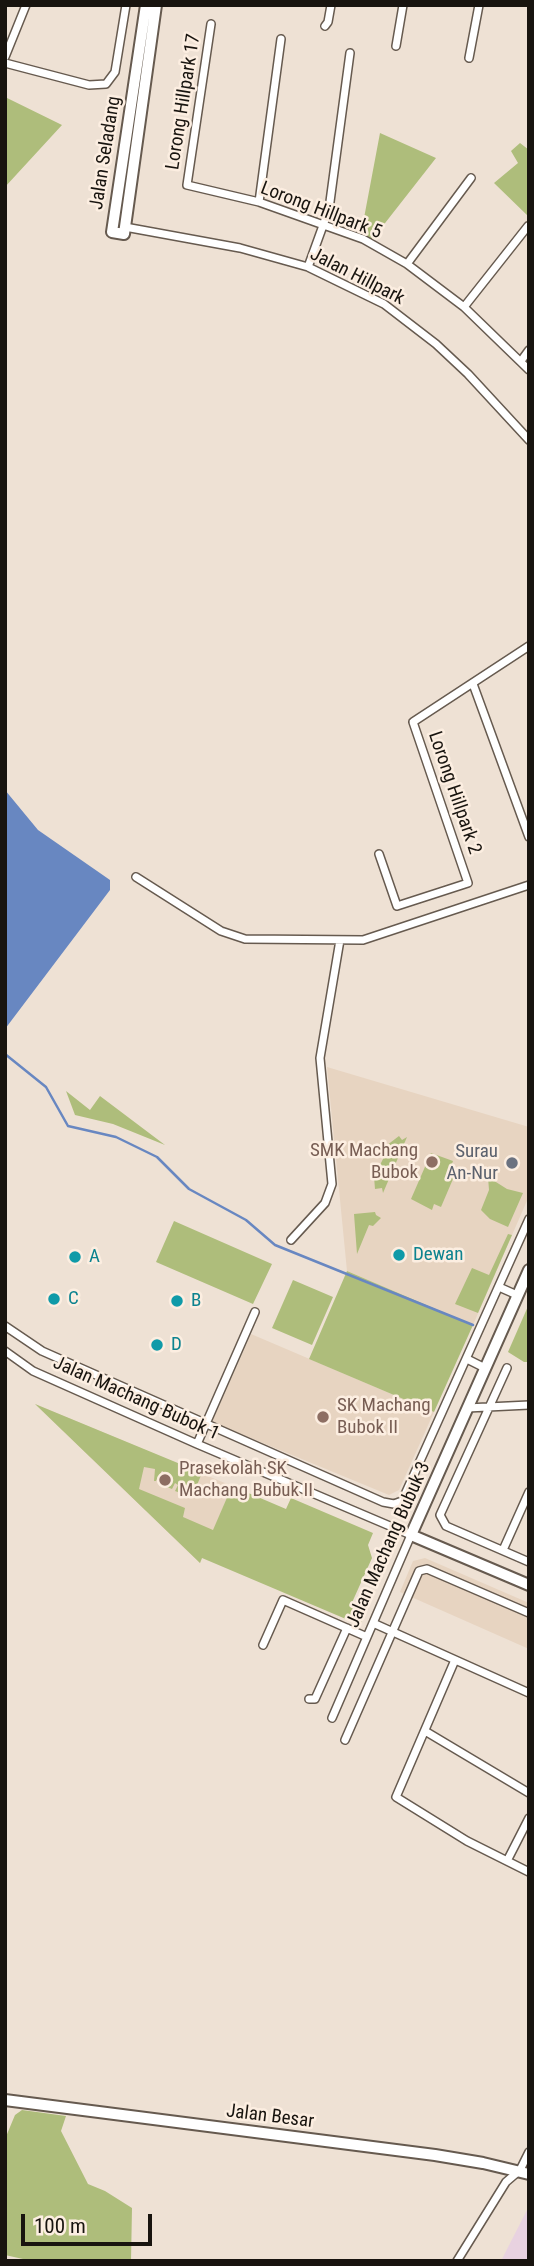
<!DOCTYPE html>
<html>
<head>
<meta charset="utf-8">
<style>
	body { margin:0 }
	#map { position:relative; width:534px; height:2266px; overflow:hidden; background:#eee1d4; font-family:"Roboto Condensed",sans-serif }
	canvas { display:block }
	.frame { position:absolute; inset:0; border:7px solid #18140f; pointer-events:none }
	.scale { position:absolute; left:21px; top:2214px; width:131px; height:32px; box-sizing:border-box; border:4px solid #18140f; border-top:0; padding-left:9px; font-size:21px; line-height:24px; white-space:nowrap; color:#18140f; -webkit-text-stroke:5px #fceee1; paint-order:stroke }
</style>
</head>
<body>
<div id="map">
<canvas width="534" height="2266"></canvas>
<div class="frame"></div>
<div class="scale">100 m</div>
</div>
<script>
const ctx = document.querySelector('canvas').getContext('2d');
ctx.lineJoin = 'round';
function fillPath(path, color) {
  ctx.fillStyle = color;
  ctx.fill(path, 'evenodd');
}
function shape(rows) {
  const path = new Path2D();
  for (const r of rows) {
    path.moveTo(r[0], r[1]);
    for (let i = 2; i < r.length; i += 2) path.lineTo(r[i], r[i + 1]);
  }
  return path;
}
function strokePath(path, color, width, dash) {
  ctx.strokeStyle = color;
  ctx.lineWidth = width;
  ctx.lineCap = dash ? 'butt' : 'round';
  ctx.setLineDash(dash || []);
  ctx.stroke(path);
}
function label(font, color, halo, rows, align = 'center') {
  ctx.font = font + ' "Roboto Condensed",sans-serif';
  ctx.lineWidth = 5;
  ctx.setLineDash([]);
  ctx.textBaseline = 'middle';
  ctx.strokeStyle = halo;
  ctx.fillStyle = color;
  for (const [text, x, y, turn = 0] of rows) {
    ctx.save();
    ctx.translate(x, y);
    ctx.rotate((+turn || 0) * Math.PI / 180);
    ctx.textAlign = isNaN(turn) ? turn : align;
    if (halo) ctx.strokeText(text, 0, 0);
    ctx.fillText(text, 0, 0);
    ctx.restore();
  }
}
const built = shape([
	[327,1067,529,1127,529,1196,473,1325,347,1271],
	[251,1334,434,1412,399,1490,389,1495,212,1422],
	[35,1404,232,1486,200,1563,87,1454],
	[425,1558,529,1603,529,1649,400,1592,413,1561]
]);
const industrial = shape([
	[529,2207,529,2261,501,2261,526,2212]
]);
const green = shape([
	[5,97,62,125,5,187],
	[380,133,436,158,371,241,361,234],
	[520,143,529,150,529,217,494,183,518,163,511,151],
	[66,1091,90,1110,100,1096,165,1145,113,1124,75,1115],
	[399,1136,402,1140,407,1137,383,1193,382,1188,375,1189,373,1164,379,1167,385,1155,378,1152],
	[431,1153,453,1161,450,1169,456,1172,441,1207,434,1204,432,1210,411,1199],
	[488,1177,507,1189,523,1193,508,1227,490,1219,481,1210,489,1190],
	[375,1212,376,1215,381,1218,373,1226,369,1225,357,1254,354,1214],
	[174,1221,272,1264,253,1304,156,1262],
	[508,1234,512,1235,478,1313,455,1304,472,1268,489,1275],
	[347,1271,473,1325,434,1412,309,1359],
	[293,1280,333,1297,312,1345,272,1328],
	[529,1304,529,1362,524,1362,508,1352],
	[35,1404,202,1473,197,1485,189,1482,183,1494,175,1491,178,1485,175,1483,172,1489,167,1487,171,1476,162,1471,156,1481,154,1481,155,1469,144,1467,139,1489,185,1508,183,1517,213,1530,232,1486,286,1509,291,1498,373,1533,368,1545,372,1558,350,1607,364,1615,360,1625,202,1558,200,1563],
	[22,2110,66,2116,61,2131,88,2184,105,2191,132,2208,131,2261,32,2261,5,2255,5,2139,15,2115]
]);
const water = shape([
	[5,790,38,830,110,880,110,890,5,1029]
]);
const stream = shape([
	[5,1054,46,1087,68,1126,116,1137,157,1157,189,1189,246,1220,275,1245,473,1325]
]);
const street = shape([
	[211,24,187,185,259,202,363,239,407,264,464,307,529,370],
	[325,26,328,22,331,5],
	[396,46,403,5],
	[5,57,26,5],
	[469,58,479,5],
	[5,63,89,85,106,84,115,72,126,5],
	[259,202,281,39],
	[125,227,240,248,308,267,384,304,436,344,468,374,529,440],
	[407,264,471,178],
	[308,267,329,209,350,53],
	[464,307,528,226],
	[521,361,529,350],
	[473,684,529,837],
	[379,854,397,906,468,883,413,722,529,646],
	[136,877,221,931,245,939,363,940,529,885],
	[291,1240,325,1203,332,1184,320,1058,340,940],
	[499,1287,517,1295],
	[5,1326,42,1351,383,1502,394,1504,402,1501,529,1219],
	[5,1351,33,1371,197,1444,411,1535,332,1718],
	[467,1359,485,1368],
	[507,1368,440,1515,446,1526,529,1562],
	[467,1408,529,1405],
	[197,1444,255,1312],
	[503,1550,529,1492],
	[373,1623,529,1693],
	[263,1645,283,1600,367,1637],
	[455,1660,396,1797,467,1841,529,1872],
	[309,1699,315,1699,347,1628],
	[425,1731,529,1793],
	[345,1740,419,1571,427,1569,529,1613],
	[507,1861,529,1818],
	[457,2261,506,2182,520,2170,529,2152]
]);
const secondary = shape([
	[146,5,112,232,124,234,156,5],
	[529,1270,411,1535,529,1585],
	[5,2100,435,2155,483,2163,529,2174]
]);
const markers = [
	[432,1162,7,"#8d6e63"],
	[512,1163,7,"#6b7280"],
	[399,1255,7,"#0f9aa8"],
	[75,1257,7,"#0f9aa8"],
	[54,1299,7,"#0f9aa8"],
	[177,1301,7,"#0f9aa8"],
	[157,1345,7,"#0f9aa8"],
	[323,1417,7,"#8d6e63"],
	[165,1480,7,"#8d6e63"]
];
const streetNames = [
	["Lorong Hillpark 17",184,102,-81],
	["Jalan Seladang",106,153,-81],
	["Lorong Hillpark 5",321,211,21],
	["Jalan Hillpark",357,277,27],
	["Lorong Hillpark 2",454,793,71],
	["Jalan Machang Bubok 1",136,1399,24],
	["Jalan Machang Bubuk 3",389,1545,-66],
	["Jalan Besar",270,2117,7]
];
const educationNames = [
	["SMK Machang",418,1151,"right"],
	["Bubok",418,1173,"right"],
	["SK Machang",337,1406],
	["Bubok II",337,1428],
	["Prasekolah SK",179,1469],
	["Machang Bubuk II",179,1491]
];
const worshipNames = [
	["Surau",498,1152],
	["An-Nur",498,1174]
];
const cultureNames = [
	["Dewan",413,1255],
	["A",89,1257],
	["C",68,1299],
	["B",191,1301],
	["D",171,1345]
];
fillPath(built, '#e7d4c1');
fillPath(industrial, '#e8d2e0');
fillPath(green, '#aebd7b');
fillPath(water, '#6887c1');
strokePath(stream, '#6887c1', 2.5);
strokePath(street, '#665a4f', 10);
strokePath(secondary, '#665a4f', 14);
strokePath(street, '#fff', 7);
strokePath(secondary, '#fff', 10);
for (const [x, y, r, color] of markers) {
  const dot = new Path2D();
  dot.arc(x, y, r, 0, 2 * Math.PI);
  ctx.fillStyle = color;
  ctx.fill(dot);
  strokePath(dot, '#fceee1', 2.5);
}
label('19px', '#18140f', '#fceee1', streetNames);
label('19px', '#785e54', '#fceee1', educationNames, 'left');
label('19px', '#5b616d', '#fceee1', worshipNames, 'right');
label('19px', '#0d838f', '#fceee1', cultureNames, 'left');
</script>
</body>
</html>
